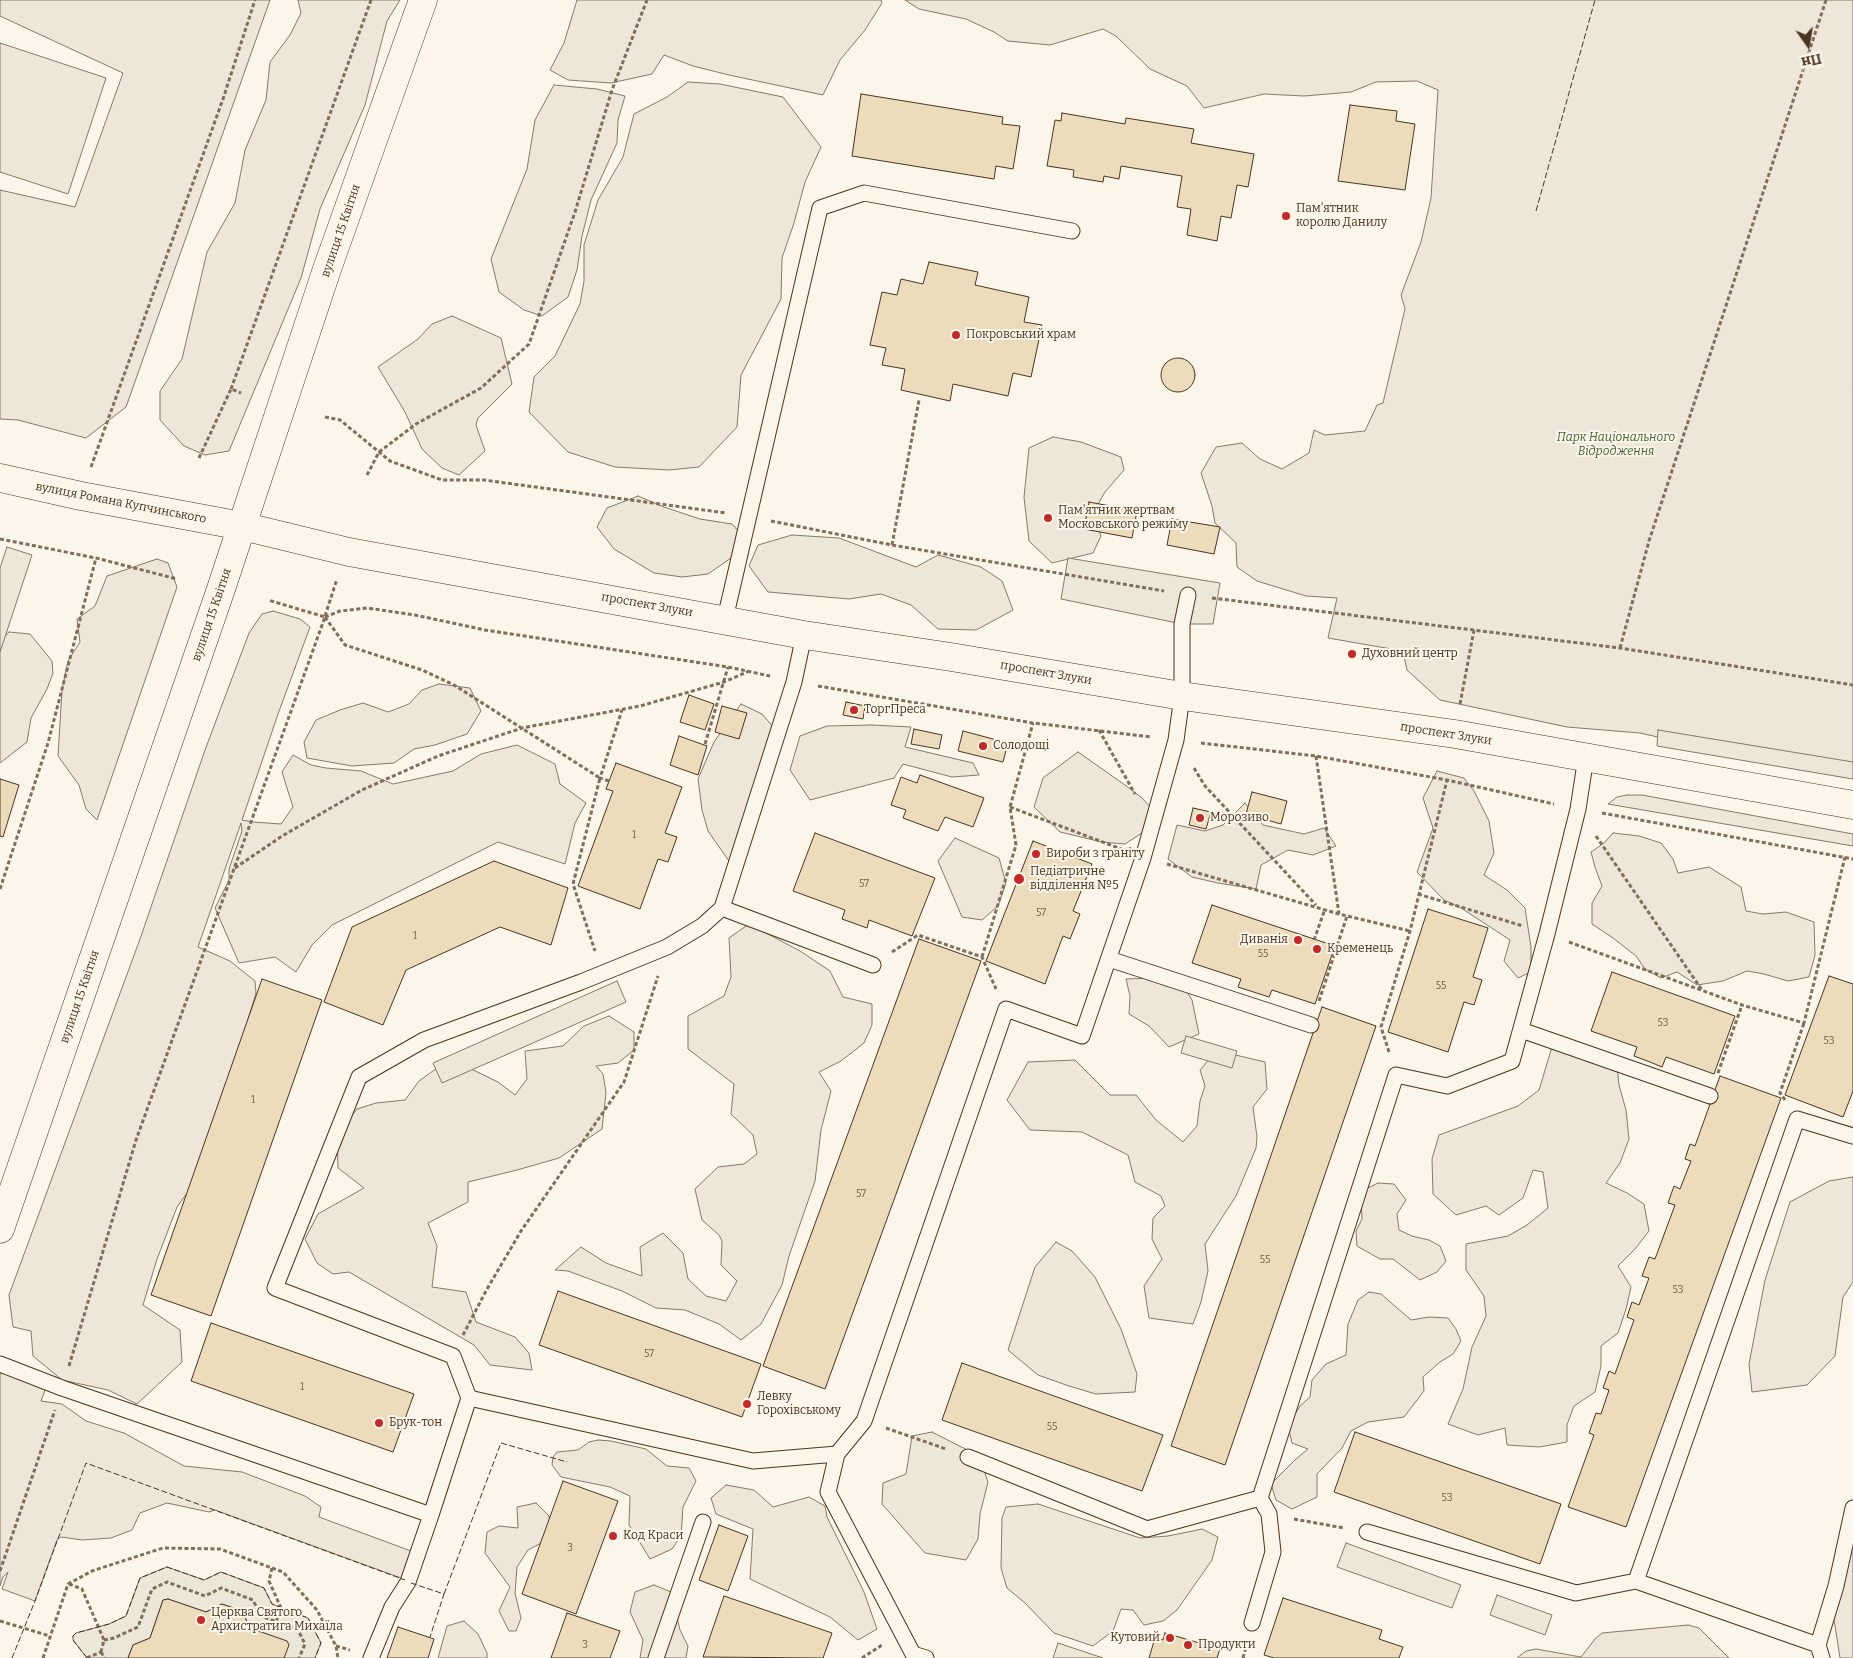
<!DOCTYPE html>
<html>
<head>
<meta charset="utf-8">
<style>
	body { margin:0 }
	#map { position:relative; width:1853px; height:1658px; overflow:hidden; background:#fbf6e9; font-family:Bitter,serif }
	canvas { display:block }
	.north { position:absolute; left:1783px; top:20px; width:50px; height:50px; -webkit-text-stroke:4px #fbf6e9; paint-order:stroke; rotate:167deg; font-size:14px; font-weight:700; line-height:20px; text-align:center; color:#4a3520 }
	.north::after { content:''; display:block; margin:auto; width:18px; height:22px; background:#4a3520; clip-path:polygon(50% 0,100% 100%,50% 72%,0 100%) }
</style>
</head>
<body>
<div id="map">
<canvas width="1853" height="1658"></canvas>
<div class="north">Пн</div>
</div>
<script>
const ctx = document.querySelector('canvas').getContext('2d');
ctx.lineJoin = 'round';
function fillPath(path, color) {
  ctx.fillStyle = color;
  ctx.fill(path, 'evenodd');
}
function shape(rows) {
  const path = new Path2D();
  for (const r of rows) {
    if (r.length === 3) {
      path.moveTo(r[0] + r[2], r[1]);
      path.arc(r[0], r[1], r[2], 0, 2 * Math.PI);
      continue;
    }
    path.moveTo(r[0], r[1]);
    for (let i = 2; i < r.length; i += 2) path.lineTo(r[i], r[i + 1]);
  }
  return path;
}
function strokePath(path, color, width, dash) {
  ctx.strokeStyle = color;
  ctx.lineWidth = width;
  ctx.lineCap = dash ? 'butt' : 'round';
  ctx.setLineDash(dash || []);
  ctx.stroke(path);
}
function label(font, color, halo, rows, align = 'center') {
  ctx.font = font + ' Bitter,serif';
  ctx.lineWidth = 4;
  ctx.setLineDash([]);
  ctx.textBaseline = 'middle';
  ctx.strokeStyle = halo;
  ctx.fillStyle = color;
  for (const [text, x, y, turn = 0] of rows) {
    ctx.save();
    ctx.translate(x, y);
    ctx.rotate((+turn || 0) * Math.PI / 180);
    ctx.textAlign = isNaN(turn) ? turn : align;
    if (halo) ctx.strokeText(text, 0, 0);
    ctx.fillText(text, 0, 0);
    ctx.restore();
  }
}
const green = shape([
	[0,0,270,0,126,407,86,438,18,420,0,419,0,190,75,207,123,73,0,16,0,0],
	[298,0,400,0,387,21,365,105,320,209,301,278,229,451,205,455,184,446,160,420,160,391,182,359,207,252,235,203,245,150,266,100,270,62,290,35,301,13,298,0],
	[577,0,881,0,882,3,865,30,840,60,823,95,729,75,693,66,664,55,652,74,611,83,568,80,550,70,564,43,577,0],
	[905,0,1853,0,1853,775,1707,748,1640,733,1567,727,1440,700,1407,670,1403,651,1328,638,1337,598,1306,596,1257,581,1237,567,1236,543,1215,523,1212,506,1201,473,1216,447,1242,443,1260,459,1282,469,1309,453,1314,430,1325,435,1365,431,1377,405,1383,403,1405,309,1401,295,1421,242,1431,198,1438,90,1417,81,1376,82,1351,92,1304,96,1264,94,1204,108,1187,86,1150,69,1116,36,1103,29,1050,45,1008,41,994,32,966,19,919,9,905,0],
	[0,43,106,78,68,194,0,172,0,43],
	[688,82,720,84,783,97,821,147,805,182,794,223,782,258,781,299,741,375,737,427,699,467,669,470,615,467,568,452,529,412,534,377,555,356,580,304,584,281,584,245,598,200,623,157,634,114,667,97,688,82],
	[554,85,597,89,625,96,618,120,617,143,591,200,582,236,577,270,568,297,542,316,524,310,499,292,491,259,527,169,535,120,554,85],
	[452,316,501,338,512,384,478,418,476,425,485,451,459,475,442,468,422,449,405,412,378,367,418,339,432,324,452,316],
	[1053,437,1081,442,1121,457,1124,470,1105,492,1093,513,1101,536,1093,553,1052,563,1029,541,1024,497,1029,448,1053,437],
	[638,496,664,507,700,519,732,524,743,536,731,558,708,574,682,577,654,573,614,549,597,527,607,508,638,496],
	[792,535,839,538,916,567,938,555,981,567,1002,581,1013,610,976,630,938,629,911,605,881,594,849,599,768,592,749,566,758,545,792,535],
	[157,559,168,563,177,587,97,820,86,809,79,785,58,756,62,690,68,661,80,642,77,619,95,606,107,576,157,559],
	[273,611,300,619,310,627,278,714,242,820,253,822,281,824,293,807,282,772,293,755,311,765,326,768,361,771,393,784,453,771,481,754,517,745,555,764,560,784,586,803,575,823,565,864,498,842,332,925,312,945,296,972,275,957,239,963,215,908,229,880,229,869,242,831,241,823,198,947,230,961,255,981,256,993,230,1080,206,1167,177,1207,157,1259,143,1305,180,1330,182,1362,137,1404,108,1390,62,1380,33,1356,31,1331,13,1327,9,1295,140,939,205,750,249,633,262,614,273,611],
	[9,632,30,634,52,661,53,673,47,689,31,718,27,742,0,763,0,642,9,632],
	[439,684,470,688,481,711,467,734,435,745,414,749,394,763,352,766,307,758,304,742,316,720,340,710,363,703,388,712,409,704,422,690,439,684],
	[741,704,762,714,781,736,731,864,708,831,702,810,698,779,714,742,741,704],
	[872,725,911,727,905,747,973,763,979,775,952,777,903,764,894,778,810,800,790,770,800,736,827,726,872,725],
	[1078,752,1125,785,1141,797,1152,809,1148,829,1125,844,1102,842,1060,832,1034,807,1043,778,1078,752],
	[1437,771,1464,778,1474,791,1489,821,1494,853,1484,875,1507,890,1525,908,1531,947,1531,972,1518,978,1504,961,1510,940,1461,908,1444,900,1417,872,1433,828,1423,798,1437,771],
	[1627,795,1642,795,1853,834,1853,846,1608,804,1617,797,1627,795],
	[1245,803,1263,825,1304,834,1324,828,1336,846,1313,855,1288,850,1261,865,1256,889,1218,883,1192,877,1168,859,1177,825,1205,831,1223,825,1245,803],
	[1613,833,1639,836,1661,843,1673,859,1678,873,1709,867,1741,887,1746,911,1763,914,1786,912,1814,922,1815,955,1809,977,1788,981,1764,974,1747,971,1723,981,1697,985,1677,972,1661,978,1645,969,1636,956,1613,938,1592,924,1592,903,1602,886,1595,867,1591,852,1604,843,1613,833],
	[955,838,999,858,1006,883,998,906,982,920,962,917,938,861,955,838],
	[749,924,800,951,830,971,843,997,872,1004,872,1025,864,1043,841,1061,819,1072,831,1091,821,1130,815,1181,789,1256,782,1285,761,1324,741,1340,719,1324,685,1310,656,1308,622,1291,568,1271,555,1270,581,1247,606,1263,642,1276,640,1247,663,1233,683,1253,688,1279,706,1296,726,1301,737,1281,721,1265,722,1241,719,1235,702,1220,695,1189,718,1167,744,1164,757,1154,753,1135,731,1114,734,1084,688,1049,688,1016,724,996,731,977,729,938,749,924],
	[1178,977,1192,1000,1199,1034,1169,1047,1149,1026,1129,1014,1130,996,1126,979,1178,977],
	[609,1016,634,1032,634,1050,618,1063,596,1066,603,1074,606,1093,602,1129,559,1158,517,1170,468,1182,468,1202,428,1223,437,1246,432,1287,466,1292,476,1322,515,1337,529,1353,532,1370,490,1365,474,1345,349,1272,333,1274,317,1263,305,1239,318,1214,364,1188,338,1168,337,1134,357,1109,376,1103,405,1100,419,1081,437,1068,469,1068,498,1082,515,1095,527,1079,525,1051,563,1046,584,1026,609,1016],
	[1552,1047,1617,1066,1619,1085,1626,1110,1629,1139,1620,1163,1606,1183,1627,1193,1644,1204,1649,1231,1635,1249,1618,1266,1631,1287,1626,1309,1618,1333,1601,1346,1601,1366,1595,1392,1574,1406,1567,1425,1567,1442,1539,1447,1507,1445,1505,1428,1478,1435,1448,1424,1463,1389,1472,1347,1486,1316,1484,1296,1466,1270,1466,1244,1508,1236,1527,1225,1548,1208,1543,1172,1533,1170,1523,1198,1499,1215,1486,1206,1456,1215,1433,1194,1432,1159,1439,1135,1518,1106,1539,1090,1552,1047],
	[1227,1053,1265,1062,1267,1089,1253,1107,1257,1137,1256,1148,1236,1196,1205,1244,1208,1271,1201,1302,1193,1324,1149,1318,1144,1286,1162,1259,1152,1239,1153,1218,1165,1206,1161,1196,1135,1182,1128,1155,1082,1132,1030,1130,1007,1100,1028,1062,1075,1060,1110,1095,1136,1095,1156,1120,1183,1142,1197,1126,1200,1101,1205,1086,1200,1070,1212,1056,1227,1053],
	[1853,1177,1853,1282,1843,1297,1835,1356,1807,1385,1752,1392,1749,1364,1765,1280,1790,1202,1829,1181,1853,1177],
	[1378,1183,1394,1184,1406,1200,1397,1214,1399,1230,1412,1236,1429,1240,1440,1246,1446,1261,1437,1272,1420,1280,1393,1259,1380,1259,1357,1246,1356,1231,1362,1219,1361,1201,1366,1189,1378,1183],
	[1056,1242,1072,1251,1095,1277,1121,1329,1137,1374,1135,1392,1096,1394,1069,1386,1038,1375,1008,1350,1035,1267,1056,1242],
	[1369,1292,1381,1294,1411,1320,1429,1317,1448,1318,1456,1329,1461,1341,1453,1354,1440,1362,1423,1377,1424,1391,1404,1417,1368,1422,1351,1431,1342,1448,1317,1474,1317,1497,1292,1509,1276,1500,1271,1484,1296,1459,1308,1449,1292,1443,1288,1426,1300,1406,1310,1397,1312,1380,1326,1364,1346,1355,1348,1324,1358,1300,1369,1292],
	[19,1370,48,1382,41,1401,62,1404,86,1421,124,1433,184,1466,242,1472,305,1496,321,1507,319,1517,411,1551,401,1578,215,1510,209,1512,167,1503,140,1513,132,1530,111,1538,82,1540,61,1537,57,1540,35,1601,2,1589,8,1572,3,1577,0,1586,0,1374,19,1370],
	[932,1432,979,1456,988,1482,980,1514,978,1539,966,1560,925,1553,882,1504,883,1483,906,1474,912,1436,932,1432],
	[598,1440,611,1441,646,1449,667,1466,689,1468,696,1481,683,1507,681,1536,672,1549,650,1559,629,1525,630,1496,610,1487,561,1477,552,1465,553,1457,557,1452,578,1450,589,1442,598,1440],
	[726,1485,754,1490,773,1507,809,1497,825,1506,827,1517,864,1592,877,1629,858,1640,830,1617,750,1579,753,1529,716,1514,711,1498,726,1485],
	[536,1503,549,1516,550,1530,543,1542,528,1550,517,1567,515,1593,521,1618,516,1631,509,1631,499,1611,510,1587,485,1553,487,1532,499,1526,518,1528,517,1507,536,1503],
	[1038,1504,1140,1538,1168,1536,1202,1529,1218,1537,1212,1560,1177,1610,1163,1621,1144,1625,1133,1610,1121,1609,1113,1631,1093,1646,1054,1633,1025,1603,1007,1588,1001,1568,1002,1518,1006,1507,1038,1504],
	[1853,1510,1853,1658,1840,1658,1832,1607,1853,1510],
	[654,1585,671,1592,680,1630,688,1646,686,1658,640,1658,643,1640,630,1612,635,1592,654,1585],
	[464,1621,478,1634,487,1653,487,1658,438,1658,447,1626,464,1621],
	[1688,1625,1699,1628,1729,1658,1517,1658,1526,1651,1536,1649,1581,1657,1595,1639,1602,1633,1688,1625]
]);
const parking = shape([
	[7,547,32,555,0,652,0,568,7,547],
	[1068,558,1220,583,1213,624,1182,624,1061,599,1068,558],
	[1658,730,1853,762,1853,779,1657,746,1658,730],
	[617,981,626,1002,442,1083,433,1063,617,981],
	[1186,1036,1237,1051,1232,1068,1181,1053,1186,1036],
	[1346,1543,1461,1585,1452,1608,1337,1567,1346,1543],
	[167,1567,204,1580,221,1572,264,1588,272,1604,308,1618,321,1643,315,1658,284,1658,250,1628,242,1611,222,1604,206,1612,168,1599,163,1600,150,1638,133,1645,128,1658,87,1658,73,1640,73,1636,76,1633,109,1624,126,1616,140,1578,167,1567],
	[1497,1595,1552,1615,1545,1635,1490,1615,1497,1595],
	[1058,1643,1103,1658,1053,1658,1058,1643]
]);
const building = shape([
	[861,94,1003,117,1002,124,1020,126,1013,169,996,166,994,179,852,156,861,94],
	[1350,105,1397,111,1396,121,1415,124,1405,190,1338,181,1350,105],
	[1062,113,1125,124,1126,118,1194,129,1191,143,1254,154,1248,187,1237,185,1231,218,1221,216,1217,241,1187,235,1191,209,1177,207,1182,176,1121,166,1119,179,1104,176,1103,182,1073,177,1074,170,1047,166,1055,120,1061,121,1062,113],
	[929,262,978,272,975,285,1029,297,1024,322,1042,325,1031,377,1013,373,1008,396,953,384,950,401,901,390,905,369,882,365,886,348,870,345,882,292,897,295,901,279,923,284,929,262],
	[1178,375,17],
	[1089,502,1137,511,1132,538,1084,529,1089,502],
	[1172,519,1220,527,1214,554,1167,545,1172,519],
	[689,695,714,704,705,730,680,722,689,695],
	[846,702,865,706,863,719,843,715,846,702],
	[722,706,747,713,739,739,715,732,722,706],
	[914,729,942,735,939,749,911,744,914,729],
	[963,731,1008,743,1003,762,958,751,963,731],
	[679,736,707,746,698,775,670,765,679,736],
	[616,763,682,787,665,833,677,837,668,862,658,859,640,909,578,886,613,791,606,789,616,763],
	[920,775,984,798,973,827,945,817,938,831,903,818,906,810,891,805,901,777,917,783,920,775],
	[0,779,19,785,3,837,0,836,0,779],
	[1252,792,1287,801,1281,824,1246,814,1252,792],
	[1193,808,1211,812,1206,829,1189,825,1193,808],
	[815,833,935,878,912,936,869,920,867,928,842,919,845,910,793,891,815,833],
	[1033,841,1092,864,1073,911,1080,914,1070,939,1063,936,1045,984,986,961,1033,841],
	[494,861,568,888,551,945,500,927,406,970,383,1025,324,1002,352,927,494,861],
	[1212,905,1335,946,1315,1004,1272,990,1269,997,1238,987,1241,979,1192,963,1212,905],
	[1428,909,1488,928,1473,977,1482,980,1474,1005,1464,1002,1448,1052,1388,1032,1428,909],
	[919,939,981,961,825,1389,763,1366,919,939],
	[1612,972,1735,1016,1714,1074,1666,1057,1662,1067,1650,1062,1634,1056,1637,1047,1591,1031,1612,972],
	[1829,976,1853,984,1853,1091,1843,1117,1785,1095,1829,976],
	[262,979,322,1000,211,1316,151,1295,262,979],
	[1322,1007,1376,1026,1225,1465,1171,1446,1322,1007],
	[1720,1076,1781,1098,1626,1527,1568,1507,1594,1435,1589,1433,1596,1413,1601,1414,1609,1390,1603,1388,1609,1371,1615,1374,1634,1320,1627,1317,1632,1302,1639,1305,1649,1278,1642,1276,1649,1257,1655,1259,1675,1205,1668,1203,1674,1186,1680,1189,1691,1161,1685,1159,1690,1144,1695,1146,1720,1076],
	[558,1291,761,1364,742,1417,539,1345,558,1291],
	[211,1323,414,1394,393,1452,191,1381,211,1323],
	[962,1363,1163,1435,1142,1491,942,1420,962,1363],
	[1355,1432,1561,1504,1540,1564,1334,1492,1355,1432],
	[563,1481,618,1501,576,1614,522,1594,563,1481],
	[719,1525,748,1536,728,1591,699,1580,719,1525],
	[724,1596,832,1633,823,1658,703,1657,724,1596],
	[1283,1598,1382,1630,1379,1639,1403,1647,1399,1658,1274,1658,1264,1655,1283,1598],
	[168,1599,206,1612,222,1604,242,1611,250,1628,287,1641,289,1645,284,1658,128,1658,133,1645,150,1638,163,1600,168,1599],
	[567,1613,620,1631,610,1658,551,1658,567,1613],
	[398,1627,434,1639,428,1658,387,1658,398,1627],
	[1165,1633,1220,1649,1217,1658,1149,1658,1155,1638,1163,1640,1165,1633]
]);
const path = shape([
	[231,389,371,0],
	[325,417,340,420,390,461,442,480,484,480,726,513],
	[199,458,231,389,241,393],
	[91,467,223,99,255,0],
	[367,475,379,452,416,424,481,388,529,344,575,212,612,90,647,0],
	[771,521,892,545,1164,591],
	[0,539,96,558,177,579],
	[892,545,919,400],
	[1212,598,1620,648,1853,685],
	[325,616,337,579],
	[325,617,340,611,367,608,415,615,485,630,728,667,770,676],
	[325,617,345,645,422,670,454,685,600,778,573,884,595,951],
	[1620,648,1649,541,1826,0],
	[818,686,1033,723,1152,737],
	[1460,704,1474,630],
	[1099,730,1135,794],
	[1201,743,1316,756,1447,780,1554,804],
	[705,744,728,667],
	[1316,756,1339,914],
	[1194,768,1205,786,1316,905],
	[609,781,600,778,622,710],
	[1010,807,1121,849],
	[1602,813,1853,859],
	[1596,836,1702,990],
	[1167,864,1339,914,1410,931],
	[235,868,282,836,362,790,438,756,522,728,640,706,724,682,749,671],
	[0,889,48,743,96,558],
	[1418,894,1523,926],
	[1314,940,1325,909],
	[1569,942,1742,1005,1804,1023,1845,857],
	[892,952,918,935,982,957,996,989],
	[982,957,1016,845,1010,807,1033,723],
	[1319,1001,1347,916],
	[1389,1052,1381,1027,1410,931,1447,780],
	[1718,1073,1742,1005],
	[1785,1100,1780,1093,1804,1023],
	[463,1335,487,1289,521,1231,624,1082,658,976],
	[69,1366,136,1140,325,617,268,600],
	[886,1428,946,1449],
	[1294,1519,1344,1528],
	[272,1568,269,1581,281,1608,276,1622],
	[0,1571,55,1410],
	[69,1584,82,1589,104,1640,101,1652],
	[0,1621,50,1636],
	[104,1640,114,1638,138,1627,152,1589,167,1582,205,1596,221,1588,253,1600,261,1616,298,1630,305,1644,299,1658],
	[336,1646,350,1650],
	[101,1652,105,1658],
	[43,1658,68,1584,92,1571,163,1548,220,1549,283,1572,317,1610,336,1646,338,1658],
	[87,1658,101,1652],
	[862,1658,882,1645],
	[1243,1658,1246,1647]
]);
const lane = shape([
	[725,619,820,208,864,193,1072,231],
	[722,908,873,965],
	[1109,959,1311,1025],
	[1521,1030,1710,1096],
	[0,1364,62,1388,431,1515,469,1398,753,1461,837,1454,864,1421,1006,1009,1082,1036,1143,858,1176,740,1182,696,1182,624,1188,595],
	[469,1398,453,1356,275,1288,359,1077,424,1040,581,982,667,947,702,926,722,908,794,682,804,635],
	[837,1454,828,1492,913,1654,926,1658],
	[968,1457,1147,1529,1260,1498],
	[1367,1532,1576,1593,1636,1581,1818,1645],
	[1636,1581,1797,1119,1853,1136],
	[1252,1623,1273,1552,1269,1514,1260,1498,1396,1075,1447,1086,1512,1061,1547,934,1578,809,1586,757],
	[371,1658,392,1607,408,1582,431,1515],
	[656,1658,703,1522],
	[1822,1658,1818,1645,1836,1586,1853,1508]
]);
const street = shape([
	[0,478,81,496,242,526]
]);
const secondary = shape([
	[242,526,349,552,804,635,951,657,1182,696,1455,734,1853,805]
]);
const highway = shape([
	[0,1229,221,589,327,269,423,0]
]);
const fence = shape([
	[1536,211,1595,0],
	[411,1583,444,1594,430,1637],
	[444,1594,501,1443,567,1462],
	[12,1658,35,1601,86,1463,405,1580],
	[87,1658,73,1640,73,1636,76,1633,109,1624,126,1616,140,1578,167,1567,204,1580,221,1572,264,1588,272,1604,308,1618,321,1643,315,1658]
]);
const markers = [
	[1286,216,5,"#c62828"],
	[956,335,5,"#c62828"],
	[1048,518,5,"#c62828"],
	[1352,654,5,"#c62828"],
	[854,710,5,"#c62828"],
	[983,746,5,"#c62828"],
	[1200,818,5,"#c62828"],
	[1036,854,5,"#c62828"],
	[1019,879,6,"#c62828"],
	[1298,940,5,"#c62828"],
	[1317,949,5,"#c62828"],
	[747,1404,5,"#c62828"],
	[379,1423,5,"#c62828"],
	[613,1536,5,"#c62828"],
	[201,1620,5,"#c62828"],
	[1170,1638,5,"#c62828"],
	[1188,1645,5,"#c62828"]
];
const numberNames = [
	["1",634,835],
	["57",864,884],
	["57",1041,913],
	["1",415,936],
	["55",1263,954],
	["55",1441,986],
	["53",1663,1023],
	["53",1829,1041],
	["1",253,1100],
	["57",861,1194],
	["55",1265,1260],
	["53",1678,1290],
	["57",649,1354],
	["1",302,1387],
	["55",1052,1427],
	["53",1447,1498],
	["3",570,1548],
	["3",585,1645]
];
const poiNames = [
	["Пам'ятник",1296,209],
	["королю Данилу",1296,223],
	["Покровський храм",966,335],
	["Пам'ятник жертвам",1058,511],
	["Московського режиму",1058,525],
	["Духовний центр",1362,654],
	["ТоргПреса",864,710],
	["Солодощі",993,746],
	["Морозиво",1210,818],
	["Вироби з граніту",1046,854],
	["Педіатричне",1030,872],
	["відділення №5",1030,886],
	["Диванія",1288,940,"right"],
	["Кременець",1327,949],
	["Левку",757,1397],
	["Горохівському",757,1411],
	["Брук-тон",389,1423],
	["Код Краси",623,1536],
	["Церква Святого",211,1613],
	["Архистратига Михаїла",211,1627],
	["Кутовий",1160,1638,"right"],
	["Продукти",1198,1645]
];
const streetNames = [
	["вулиця 15 Квітня",341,231,-71],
	["вулиця Романа Купчинського",121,503,11],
	["проспект Злуки",647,605,10],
	["вулиця 15 Квітня",212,615,-71],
	["проспект Злуки",1046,673,10],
	["проспект Злуки",1446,734,9],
	["вулиця 15 Квітня",80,997,-71]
];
const parkNames = [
	["Парк Національного",1616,438],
	["Відродження",1616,452]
];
fillPath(green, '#ede6d9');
strokePath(green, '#887966', 1);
fillPath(parking, '#ede7d9');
strokePath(parking, '#887966', 1);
fillPath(building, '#ecdcbc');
strokePath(building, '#4a3520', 1);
strokePath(lane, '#4a3520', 17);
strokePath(street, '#4a3520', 29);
strokePath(secondary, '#4a3520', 29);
strokePath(highway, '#4a3520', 29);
strokePath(path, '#7f6f5c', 3, [4, 2.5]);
strokePath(lane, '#fbf6e9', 15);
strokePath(street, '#fbf6e9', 28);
strokePath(secondary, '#fbf6e9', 28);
strokePath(highway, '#fbf6e9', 28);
strokePath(fence, '#4a3520', 1, [6, 2.5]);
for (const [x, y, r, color] of markers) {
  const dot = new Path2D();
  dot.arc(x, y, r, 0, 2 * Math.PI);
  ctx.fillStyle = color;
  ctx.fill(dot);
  strokePath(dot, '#fbf6e9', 2);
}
label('10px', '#725f47', null, numberNames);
label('12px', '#4a3520', '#fbf6e9', poiNames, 'left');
label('12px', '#4a3520', '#fbf6e9', streetNames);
label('italic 12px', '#436837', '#fbf6e9', parkNames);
</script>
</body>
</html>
